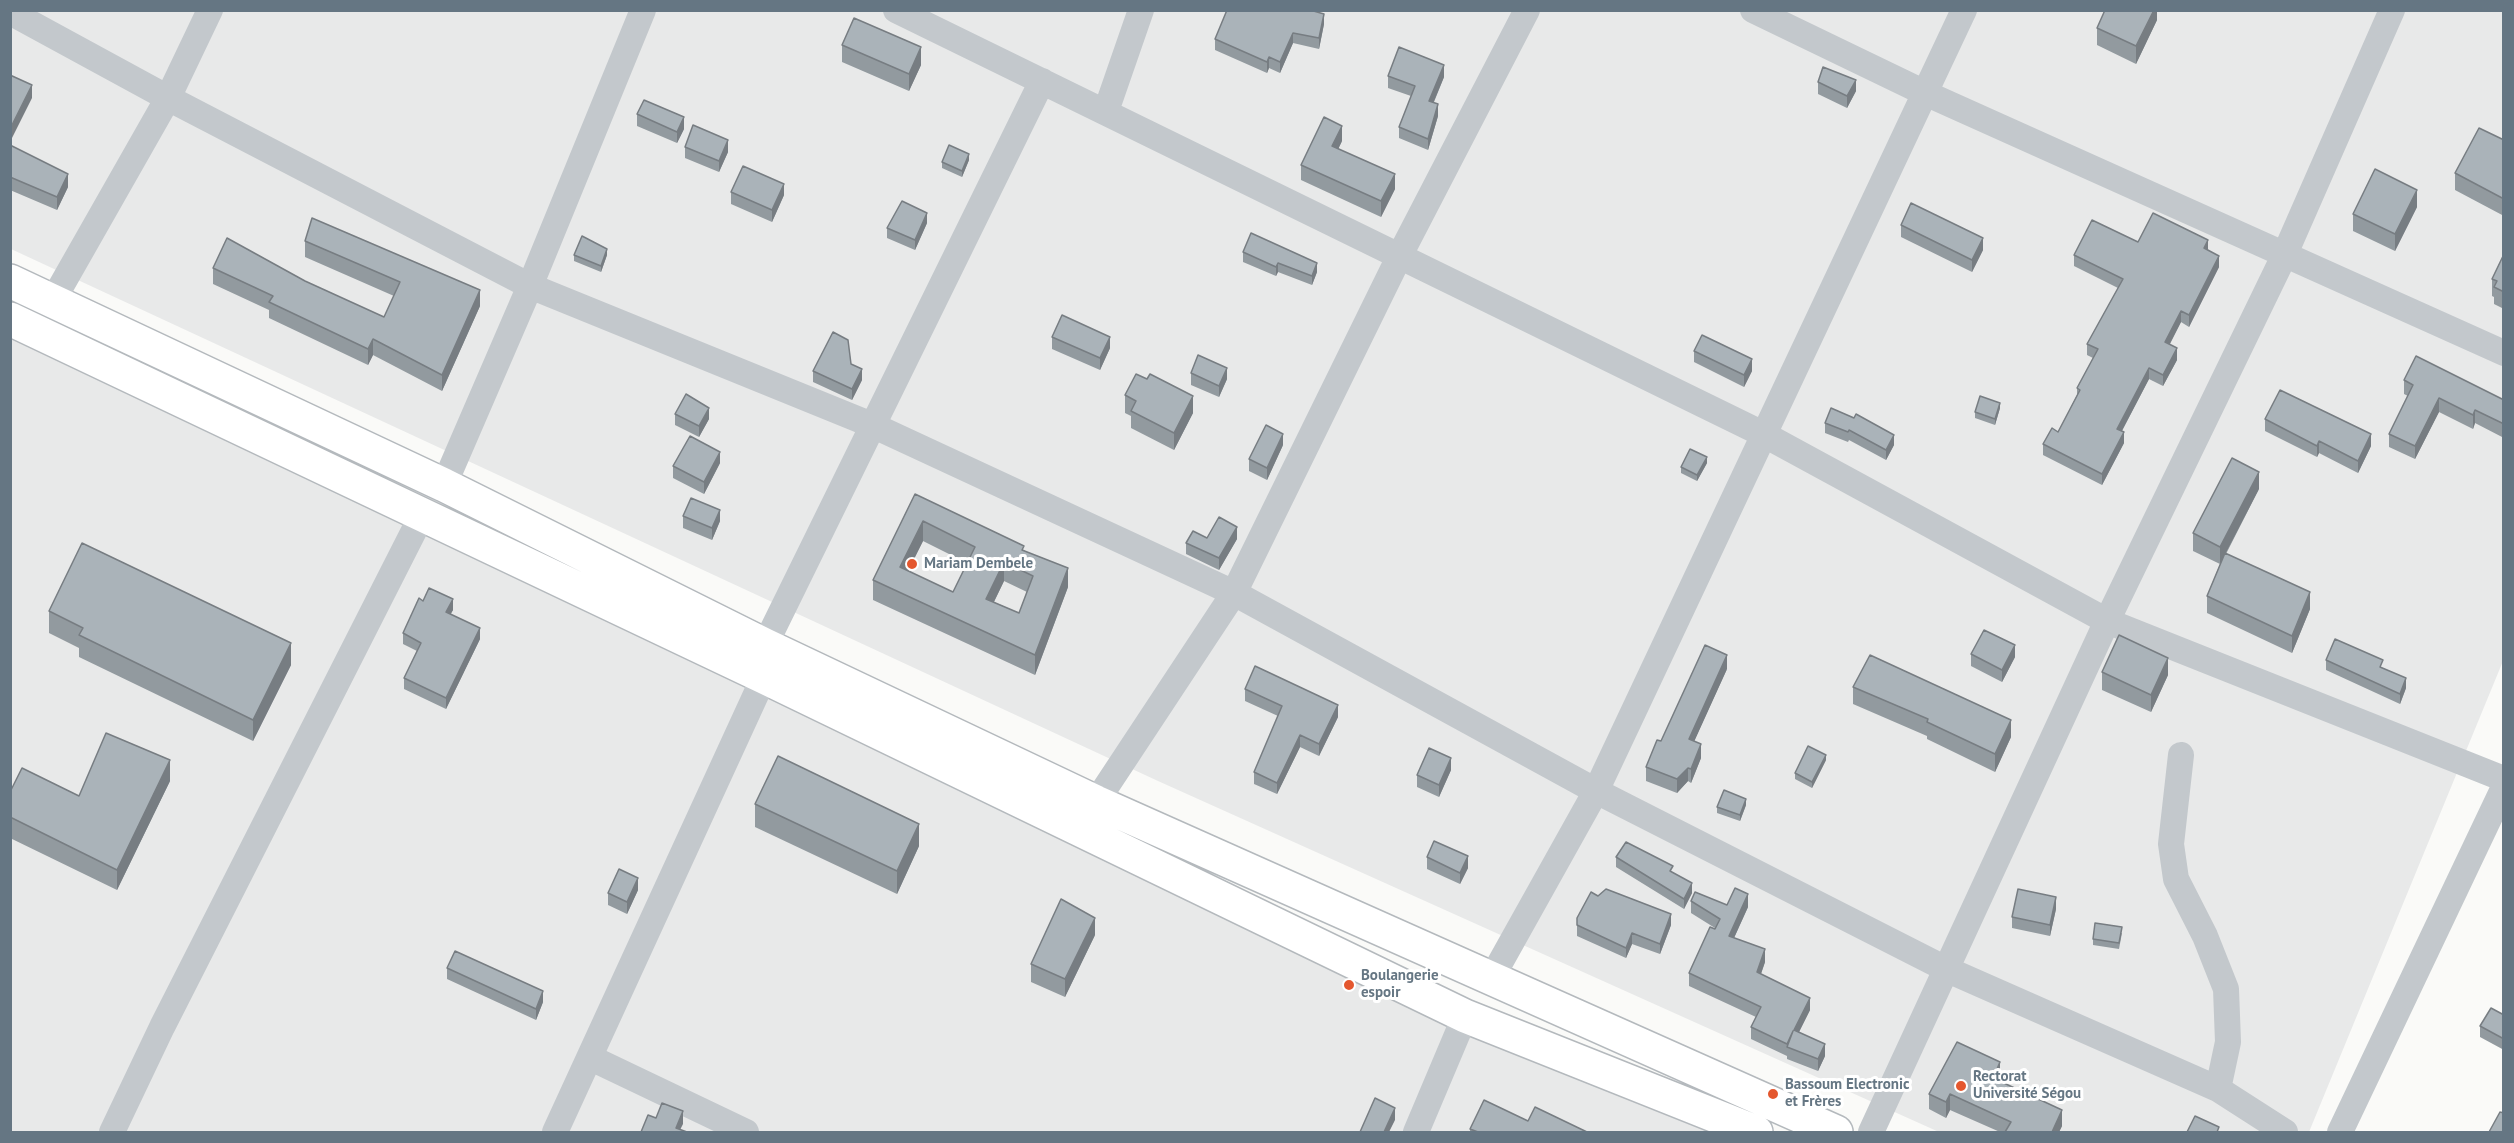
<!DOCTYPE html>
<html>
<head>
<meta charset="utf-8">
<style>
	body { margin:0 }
	#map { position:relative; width:2514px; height:1143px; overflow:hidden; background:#fafaf8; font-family:"PT Sans",sans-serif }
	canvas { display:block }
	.frame { position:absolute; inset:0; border:12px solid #657683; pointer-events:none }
</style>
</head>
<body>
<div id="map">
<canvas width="2514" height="1143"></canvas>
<div class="frame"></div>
</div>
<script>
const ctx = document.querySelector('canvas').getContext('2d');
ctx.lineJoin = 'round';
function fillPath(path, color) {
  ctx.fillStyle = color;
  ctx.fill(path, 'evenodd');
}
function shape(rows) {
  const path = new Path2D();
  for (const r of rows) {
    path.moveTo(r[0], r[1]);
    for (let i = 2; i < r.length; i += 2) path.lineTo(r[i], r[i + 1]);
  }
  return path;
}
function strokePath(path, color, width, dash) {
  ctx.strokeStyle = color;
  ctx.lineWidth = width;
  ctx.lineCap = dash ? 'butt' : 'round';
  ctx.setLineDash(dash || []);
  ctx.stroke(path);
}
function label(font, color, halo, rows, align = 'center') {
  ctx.font = font + ' "PT Sans",sans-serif';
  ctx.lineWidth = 6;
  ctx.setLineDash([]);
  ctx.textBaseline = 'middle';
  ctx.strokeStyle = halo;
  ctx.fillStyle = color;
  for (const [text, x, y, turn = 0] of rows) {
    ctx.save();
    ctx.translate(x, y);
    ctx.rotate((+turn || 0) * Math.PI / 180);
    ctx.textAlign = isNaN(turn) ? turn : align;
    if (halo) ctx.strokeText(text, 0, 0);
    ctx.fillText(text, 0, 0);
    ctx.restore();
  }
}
const built = shape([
	[11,11,2503,11,2503,661,2309,1132,1939,1132,1158,781,11,249],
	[11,314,1742,1132,11,1132]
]);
const minor = shape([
	[896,10,1763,434,2107,621,2504,779],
	[1753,10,1925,93,2504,353],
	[10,12,168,98,530,286,872,425,1234,593,1596,791,1948,970,2218,1089,2285,1132],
	[1106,111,1141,10],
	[52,302,168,98,210,10],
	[444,485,530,286,643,10],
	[2181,755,2171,844,2176,879,2205,936,2226,989,2228,1042,2218,1089],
	[1096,802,1234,593,1400,255,1527,10],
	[1491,979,1596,791,1964,10],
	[591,1058,746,1132],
	[112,1132,162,1027,422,515],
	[555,1132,764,677,765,645,1042,81],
	[1416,1132,1465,1016],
	[1871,1132,2107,621,2284,256,2392,10],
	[2340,1132,2504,787]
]);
const highway = shape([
	[10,281,444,485,765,645,1096,802,1836,1132],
	[10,319,764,677,1465,1016,1756,1132]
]);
const wall = shape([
	[2154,10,2157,10,2157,20,2136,64,2097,45,2097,28],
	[1324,24,1319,49,1293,43,1280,73,1269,68,1267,73,1215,50,1215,39],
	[842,45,921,65,909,91,842,62],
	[1388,76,1444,77,1434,102,1438,116,1428,150,1399,138,1399,127,1411,96,1388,88],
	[1818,82,1856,91,1847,108,1818,94],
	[637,114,684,129,677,143,637,126],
	[2504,140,2504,216,2455,190,2455,173],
	[1342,141,1338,149,1395,189,1381,217,1301,180,1301,165],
	[10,145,68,187,57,210,10,190],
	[685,147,728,152,719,172,685,158],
	[969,160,962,177,942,168,942,162],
	[731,192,784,195,772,222,731,204],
	[2417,207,2395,251,2353,231,2353,214],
	[927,223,915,250,887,238,887,228],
	[1901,225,1983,250,1972,272,1901,237],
	[305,241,480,306,442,391,373,355,368,365,269,318,269,310,213,284,213,268,384,317,394,296,305,257],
	[2138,242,2208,251,2219,267,2189,327,2181,322,2170,344,2177,360,2163,386,2149,379,2122,431,2124,443,2102,485,2043,455,2043,444,2058,432,2077,395,2077,388,2093,358,2087,355,2087,344,2118,288,2074,266,2074,255],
	[1243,252,1317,272,1312,285,1278,272,1276,276,1243,262],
	[2504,254,2504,309,2494,304,2494,297,2492,296,2492,279],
	[574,255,607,255,601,272,574,261],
	[1052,337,1110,348,1100,370,1052,349],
	[1694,351,1752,371,1744,387,1694,362],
	[851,364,862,380,852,400,813,382,813,371],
	[1191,373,1227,379,1219,397,1191,385],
	[2404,380,2504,400,2504,438,2475,423,2473,429,2439,412,2415,459,2389,447,2389,434,2408,396,2404,394],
	[1125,395,1193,413,1174,450,1131,428,1131,416,1125,413],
	[2000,408,1995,425,1975,418,1975,412],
	[675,414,709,419,699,437,675,425],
	[2265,419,2371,446,2358,473,2319,453,2317,457,2265,431],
	[1825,423,1894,445,1886,460,1849,440,1848,442,1825,433],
	[1283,445,1267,480,1249,471,1249,459],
	[720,463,704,494,673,478,673,466],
	[1707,463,1697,481,1681,473,1681,467],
	[2259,489,2226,554,2310,609,2292,653,2207,613,2207,596,2220,564,2193,551,2193,533],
	[915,494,1024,550,1068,587,1035,675,873,600,873,580],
	[923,541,967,563,953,592,908,571],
	[1004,581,1027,592,1019,613,994,602],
	[683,516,720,521,712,540,683,528],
	[1207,538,1237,539,1219,570,1186,554,1186,543],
	[423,601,453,610,450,614,480,639,446,709,404,689,404,678,417,651,403,644,403,633],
	[49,611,291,665,253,741,79,657,79,648,49,633],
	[1971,654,2015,657,2002,682,1971,666],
	[2326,660,2383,668,2406,688,2400,704,2326,670],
	[1727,669,1694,741,1701,758,1691,783,1688,781,1677,793,1646,781,1646,767,1661,741],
	[2102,672,2168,675,2151,712,2102,690],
	[1853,687,2011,737,1995,772,1927,739,1927,736,1853,704],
	[1245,689,1338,717,1319,756,1300,747,1277,794,1254,784,1254,772,1278,716,1245,701],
	[1826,760,1812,788,1795,779,1795,773],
	[1451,770,1439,797,1417,787,1417,775],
	[170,781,117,890,10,838,10,792,79,796],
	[755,804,919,846,897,894,755,827],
	[1746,805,1740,821,1717,813,1717,807],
	[1427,857,1468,868,1460,884,1427,869],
	[1616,857,1673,873,1692,893,1684,909,1616,867],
	[638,890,627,914,608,905,608,893],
	[1598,896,1671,925,1660,954,1632,944,1626,958,1577,936,1577,918],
	[1691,901,1727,905,1748,907,1734,938,1765,962,1761,974,1810,1010,1799,1032,1825,1056,1818,1071,1787,1059,1787,1056,1751,1039,1751,1027,1756,1017,1689,986,1689,973,1715,928,1691,913],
	[2056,909,2050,936,2012,928,2012,917],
	[2122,933,2119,949,2093,945,2093,939],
	[1095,935,1065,997,1031,982,1031,964],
	[447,968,543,1002,536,1020,447,979],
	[2504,1015,2504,1050,2480,1037,2480,1026],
	[2000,1078,1999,1081,2062,1126,2059,1132,2000,1132,1950,1110,1946,1118,1929,1109,1929,1094],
	[1528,1121,1587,1132,1470,1132,1470,1129]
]);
const shadedWall = shape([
	[2154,10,2157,10,2157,20,2136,64,2136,46],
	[1324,14,1324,24,1319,49,1319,38],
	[1293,33,1293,43,1280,73,1280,62],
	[921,47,921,65,909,91,909,74],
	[1269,57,1269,68,1267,73,1267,62],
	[1444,65,1444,77,1429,113,1429,101],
	[1856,80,1856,91,1847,108,1847,96],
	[32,85,32,98,10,142,10,129],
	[1438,104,1438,116,1428,150,1428,139],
	[684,117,684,129,677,143,677,132],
	[1342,126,1342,141,1332,162,1332,146],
	[728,140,728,152,719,172,719,161],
	[969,154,969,160,962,177,962,171],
	[68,174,68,187,57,210,57,197],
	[1395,174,1395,189,1381,217,1381,201],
	[784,184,784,195,772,222,772,210],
	[2417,190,2417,207,2395,251,2395,234],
	[927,213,927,223,915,250,915,240],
	[1983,238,1983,250,1972,272,1972,260],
	[2208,240,2208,251,2204,248],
	[607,249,607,255,601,272,601,266],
	[2219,256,2219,267,2189,327,2189,315],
	[1278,263,1278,272,1276,276,1276,267],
	[1317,263,1317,272,1312,285,1312,276],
	[480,290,480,306,442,391,442,375],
	[2181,311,2181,322,2165,353,2165,342],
	[1110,337,1110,348,1100,370,1100,358],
	[373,339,373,355,368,365,368,349],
	[2177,348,2177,360,2163,386,2163,375],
	[1752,359,1752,371,1744,387,1744,375],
	[1227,368,1227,379,1219,397,1219,386],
	[2149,368,2149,379,2117,440,2117,429],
	[862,369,862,380,852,400,852,389],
	[1193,396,1193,413,1174,450,1174,433],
	[2439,398,2439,412,2415,459,2415,446],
	[2000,403,2000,408,1995,425,1995,419],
	[709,408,709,419,699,437,699,426],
	[2475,410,2475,423,2473,429,2473,415],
	[2124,432,2124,443,2102,485,2102,474],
	[1283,434,1283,445,1267,480,1267,468],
	[2371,434,2371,446,2358,473,2358,461],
	[1894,435,1894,445,1886,460,1886,450],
	[2319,441,2319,453,2317,457,2317,446],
	[720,452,720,463,704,494,704,482],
	[1707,457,1707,463,1697,481,1697,475],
	[2259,472,2259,489,2220,564,2220,547],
	[720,510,720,521,712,540,712,528],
	[923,521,923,541,900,587,900,567],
	[1237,527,1237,539,1219,570,1219,558],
	[1004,562,1004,581,986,618,986,599],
	[1068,568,1068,587,1035,675,1035,655],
	[2310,592,2310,609,2292,653,2292,636],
	[453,599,453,610,446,623,446,612],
	[480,628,480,639,446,709,446,698],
	[291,643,291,665,253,741,253,720],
	[2015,645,2015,657,2002,682,2002,670],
	[1727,655,1727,669,1689,753,1689,739],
	[2168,658,2168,675,2151,712,2151,695],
	[2406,678,2406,688,2400,704,2400,694],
	[1338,705,1338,717,1319,756,1319,744],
	[2011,720,2011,737,1995,772,1995,754],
	[1300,735,1300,747,1277,794,1277,783],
	[1701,744,1701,758,1691,783,1691,769],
	[1826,755,1826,760,1812,788,1812,782],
	[1451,758,1451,770,1439,797,1439,785],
	[170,760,170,781,117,890,117,870],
	[1688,768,1688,781,1677,793,1677,779],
	[1746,799,1746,805,1740,821,1740,815],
	[919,824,919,846,897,894,897,871],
	[1468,856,1468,868,1460,884,1460,873],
	[638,878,638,890,627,914,627,902],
	[1692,883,1692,893,1684,909,1684,899],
	[1748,894,1748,907,1729,949,1729,936],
	[2056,897,2056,909,2050,936,2050,925],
	[1671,914,1671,925,1660,954,1660,944],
	[1095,918,1095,935,1065,997,1065,979],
	[1632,933,1632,944,1626,958,1626,948],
	[1765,949,1765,962,1757,985,1757,972],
	[543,991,543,1002,536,1020,536,1009],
	[1810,998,1810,1010,1794,1042,1794,1030],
	[1825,1044,1825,1056,1818,1071,1818,1059],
	[2000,1062,2000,1078,1993,1094,1993,1078],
	[1950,1094,1950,1110,1946,1118,1946,1102],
	[1395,1108,1395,1120,1389,1132,1384,1132],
	[2062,1110,2062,1126,2059,1132,2052,1132],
	[683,1111,683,1124,679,1132,676,1128]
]);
const building = shape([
	[1227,10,1310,10,1324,14,1319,38,1293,33,1280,62,1269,57,1267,62,1215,39,1227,10],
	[2105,10,2154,10,2136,46,2097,28,2105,10],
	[854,18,921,47,909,74,842,45,854,18],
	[1399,47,1444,65,1429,101,1438,104,1428,139,1399,127,1415,86,1388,76,1399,47],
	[1823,67,1856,80,1847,96,1818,82,1823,67],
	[10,75,32,85,10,129,10,75],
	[644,100,684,117,677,132,637,114,644,100],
	[1324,117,1342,126,1332,146,1395,174,1381,201,1301,165,1324,117],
	[693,125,728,140,719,161,685,147,693,125],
	[2479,128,2504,140,2504,199,2455,173,2479,128],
	[10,145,68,174,57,197,10,177,10,145],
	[949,145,969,154,962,171,942,162,949,145],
	[743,166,784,184,772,210,731,192,743,166],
	[2375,169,2417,190,2395,234,2353,214,2375,169],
	[902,201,927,213,915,240,887,228,902,201],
	[1911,203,1983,238,1972,260,1901,225,1911,203],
	[2153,213,2208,240,2204,248,2219,256,2189,315,2181,311,2165,342,2177,348,2163,375,2149,368,2117,429,2124,432,2102,474,2043,444,2052,428,2058,432,2080,390,2077,388,2098,349,2087,344,2123,279,2074,255,2092,220,2138,242,2153,213],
	[312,218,480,290,442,375,373,339,368,349,269,302,273,296,213,268,227,238,305,281,384,317,400,282,305,241,312,218],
	[1251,233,1317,263,1312,276,1278,263,1276,267,1243,252,1251,233],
	[582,236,607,249,601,266,574,255,582,236],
	[2504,254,2504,292,2494,287,2497,281,2492,279,2504,254],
	[1062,315,1110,337,1100,358,1052,337,1062,315],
	[833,332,848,340,851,364,862,369,852,389,813,371,833,332],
	[1702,335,1752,359,1744,375,1694,351,1702,335],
	[1198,355,1227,368,1219,386,1191,373,1198,355],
	[2416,356,2504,400,2504,424,2475,410,2473,415,2439,398,2415,446,2389,434,2413,385,2404,380,2416,356],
	[1136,374,1147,379,1150,374,1193,396,1174,433,1131,411,1136,401,1125,395,1136,374],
	[2280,390,2371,434,2358,461,2319,441,2317,446,2265,419,2280,390],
	[686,394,709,408,699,426,675,414,686,394],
	[1980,396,2000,403,1995,419,1975,412,1980,396],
	[1831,408,1854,418,1856,414,1894,435,1886,450,1849,430,1848,432,1825,423,1831,408],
	[1266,425,1283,434,1267,468,1249,459,1266,425],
	[690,436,720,452,704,482,673,466,690,436],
	[1690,449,1707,457,1697,475,1681,467,1690,449],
	[2232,458,2259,472,2220,547,2193,533,2232,458],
	[915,494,1024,546,1022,550,1068,568,1035,655,873,580,915,494],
	[923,521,975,547,953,592,900,567,923,521],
	[1004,562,1033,576,1019,613,986,599,1004,562],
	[691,498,720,510,712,528,683,516,691,498],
	[1219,517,1237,527,1219,558,1186,543,1193,531,1207,538,1219,517],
	[82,543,291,643,253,720,79,635,83,628,49,611,82,543],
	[2225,553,2310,592,2292,636,2207,596,2225,553],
	[429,588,453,599,446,612,480,628,446,698,404,678,421,643,403,633,419,598,423,601,429,588],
	[1984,630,2015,645,2002,670,1971,654,1984,630],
	[2119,635,2168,658,2151,695,2102,672,2119,635],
	[2335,639,2383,660,2380,667,2406,678,2400,694,2326,660,2335,639],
	[1705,645,1727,655,1689,739,1701,744,1691,769,1688,768,1677,779,1646,767,1657,740,1661,741,1705,645],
	[1870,655,2011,720,1995,754,1927,722,1928,719,1853,687,1870,655],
	[1255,666,1338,705,1319,744,1300,735,1277,783,1254,772,1282,706,1245,689,1255,666],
	[106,733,170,760,117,870,10,817,10,792,22,768,79,796,106,733],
	[1808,746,1826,755,1812,782,1795,773,1808,746],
	[1429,748,1451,758,1439,785,1417,775,1429,748],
	[778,756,919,824,897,871,755,804,778,756],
	[1724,790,1746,799,1740,815,1717,807,1724,790],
	[1434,841,1468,856,1460,873,1427,857,1434,841],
	[1626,842,1673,866,1670,871,1692,883,1684,899,1616,857,1626,842],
	[619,869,638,878,627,902,608,893,619,869],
	[1735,888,1748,894,1729,936,1765,949,1757,972,1810,998,1794,1030,1825,1044,1818,1059,1787,1047,1793,1031,1787,1044,1751,1027,1761,1007,1689,973,1710,927,1715,929,1720,919,1691,901,1695,892,1727,905,1735,888],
	[1606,889,1671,914,1660,944,1632,933,1626,948,1577,925,1577,918,1591,892,1598,896,1606,889],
	[2018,889,2056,897,2050,925,2012,917,2018,889],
	[1061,899,1095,918,1065,979,1031,964,1061,899],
	[2095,923,2122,927,2119,943,2093,939,2095,923],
	[455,951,543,991,536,1009,447,968,455,951],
	[2491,1008,2504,1015,2504,1039,2480,1026,2491,1008],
	[1957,1042,2000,1062,1993,1078,2062,1110,2052,1132,2005,1132,2011,1122,1950,1094,1946,1102,1929,1094,1957,1042],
	[1375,1098,1395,1108,1384,1132,1360,1132,1375,1098],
	[1484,1100,1528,1121,1535,1107,1587,1132,1478,1132,1470,1129,1484,1100],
	[662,1103,683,1111,676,1128,687,1132,641,1132,648,1115,656,1118,662,1103],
	[2500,1112,2504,1113,2504,1132,2489,1132,2500,1112],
	[2195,1116,2219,1127,2217,1132,2187,1132,2195,1116]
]);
const markers = [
	[912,564,6,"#e4572e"],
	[1349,985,6,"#e4572e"],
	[1961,1086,6,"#e4572e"],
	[1773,1094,6,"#e4572e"]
];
const poiNames = [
	["Mariam Dembele",924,564],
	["Boulangerie",1361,976],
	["espoir",1361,993],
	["Rectorat",1973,1077],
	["Université Ségou",1973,1094],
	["Bassoum Electronic",1785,1085],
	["et Frères",1785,1102]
];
fillPath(built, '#e8e9e9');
strokePath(highway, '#b4b9bd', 36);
strokePath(minor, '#c3c8cc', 26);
strokePath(highway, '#fff', 33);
fillPath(wall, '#929a9f');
fillPath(shadedWall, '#777d82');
fillPath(building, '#aab3b9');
strokePath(building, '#777d82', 1.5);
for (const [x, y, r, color] of markers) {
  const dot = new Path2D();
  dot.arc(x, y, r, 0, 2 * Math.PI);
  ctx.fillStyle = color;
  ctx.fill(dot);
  strokePath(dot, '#fff', 2);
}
label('bold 15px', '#657683', '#fff', poiNames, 'left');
</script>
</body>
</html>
